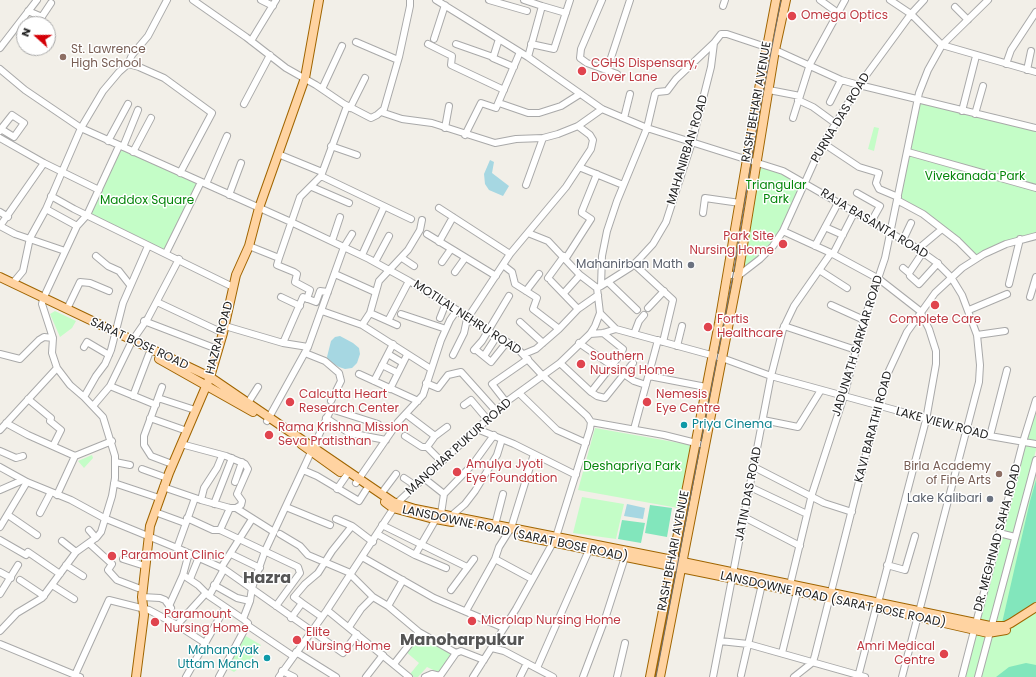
<!DOCTYPE html>
<html>
<head>
<meta charset="utf-8">
<style>
	body { margin:0 }
	#map { position:relative; width:1036px; height:677px; overflow:hidden; background:#f2efe8; font-family:Poppins,sans-serif }
	canvas { display:block }
	.north { position:absolute; left:16px; top:16px; width:40px; height:40px; box-sizing:border-box; background:#fff; border:1px solid #a7a7a7; border-radius:50%; rotate:291deg; font-size:11px; font-weight:700; line-height:16px; text-align:center; color:#222 }
	.north::after { content:''; display:block; margin:auto; width:14px; height:18px; background:#d40007; clip-path:polygon(50% 0,100% 100%,50% 72%,0 100%) }
</style>
</head>
<body>
<div id="map">
<canvas width="1036" height="677"></canvas>
<div class="north">N</div>
</div>
<script>
const ctx = document.querySelector('canvas').getContext('2d');
ctx.lineJoin = 'round';
function fillPath(path, color) {
  ctx.fillStyle = color;
  ctx.fill(path, 'evenodd');
}
function shape(rows) {
  const path = new Path2D();
  for (const r of rows) {
    path.moveTo(r[0], r[1]);
    for (let i = 2; i < r.length; i += 2) path.lineTo(r[i], r[i + 1]);
  }
  return path;
}
function strokePath(path, color, width, dash) {
  ctx.strokeStyle = color;
  ctx.lineWidth = width;
  ctx.lineCap = dash ? 'butt' : 'round';
  ctx.setLineDash(dash || []);
  ctx.stroke(path);
}
function label(font, color, halo, rows, align = 'center') {
  ctx.font = font + ' Poppins,sans-serif';
  ctx.lineWidth = 3;
  ctx.setLineDash([]);
  ctx.textBaseline = 'middle';
  ctx.strokeStyle = halo;
  ctx.fillStyle = color;
  for (const [text, x, y, turn = 0] of rows) {
    ctx.save();
    ctx.translate(x, y);
    ctx.rotate((+turn || 0) * Math.PI / 180);
    ctx.textAlign = isNaN(turn) ? turn : align;
    if (halo) ctx.strokeText(text, 0, 0);
    ctx.fillText(text, 0, 0);
    ctx.restore();
  }
}
const park = shape([
	[920,102,1036,130,1036,234,1008,242,976,256,900,200],
	[874,127,879,128,874,151,868,149],
	[120,147,200,183,166,251,88,214],
	[760,161,803,182,793,207,772,245,740,272],
	[55,311,76,321,72,328,60,337,50,314],
	[1036,403,1036,443,1025,442],
	[595,428,691,445,678,508,578,490],
	[1024,444,1036,445,1036,450,1017,525,989,626,976,624],
	[92,455,93,458,84,468,78,461],
	[1036,460,1036,677,980,677],
	[582,497,624,504,616,539,573,533],
	[975,627,989,629,975,677,963,677],
	[418,631,457,654,444,675,427,667,418,677,414,677,410,674,419,663,405,651],
	[244,635,261,645,252,658,234,672,227,668]
]);
const pitch = shape([
	[1036,480,1036,605,1002,623,1030,501],
	[650,505,672,508,667,537,645,533],
	[622,520,645,523,641,543,618,539],
	[1026,663,1036,665,1036,677,996,677,1009,667]
]);
const water = shape([
	[490,160,494,162,492,173,509,186,503,196,489,190,485,184,484,174],
	[340,336,353,343,359,348,360,354,357,363,352,368,345,369,339,367,329,361,327,357,331,341,335,337],
	[627,504,645,508,643,519,624,516]
]);
const minor = shape([
	[193,0,246,37,286,68,316,85,344,104,371,118,377,115,384,109,399,57,410,6,410,0],
	[261,0,273,6],
	[436,0,528,57,602,109,647,128,783,171,915,247,936,262,951,277,962,295,977,335,980,365,979,382,902,677],
	[489,0,527,11],
	[524,0,542,6],
	[602,0,581,49,580,58,587,63,617,74],
	[820,0,838,13],
	[890,0,911,14,942,45,1036,72],
	[723,6,725,0],
	[955,7,968,20],
	[28,11,42,17],
	[37,24,51,3],
	[434,39,445,5],
	[499,39,493,58,514,67],
	[251,41,276,0],
	[356,42,398,60],
	[714,43,676,79,667,91,657,92,655,94,647,128,617,201,607,231,602,256,601,286,597,288,600,313,616,329,722,358,771,376,990,436,1036,444],
	[428,44,452,56,451,65,504,90],
	[456,44,493,57],
	[531,44,554,49,570,0],
	[0,48,37,0],
	[528,57,542,6,566,13],
	[128,64,132,55,148,36,167,0],
	[1006,64,1011,50,1036,12],
	[0,69,25,90,81,128,291,222,369,259,409,281,454,308,467,319,516,347,543,376,587,416,591,422,590,429,556,537,516,609,473,677],
	[607,70,630,0],
	[1027,70,1031,51],
	[322,89,342,46],
	[769,90,800,96],
	[798,100,813,107,835,123],
	[830,102,841,80],
	[499,103,528,113,539,113,561,106,580,94],
	[244,104,270,55],
	[350,108,365,78],
	[962,111,976,56],
	[381,112,402,119,432,123,495,143,516,139,543,138,558,134,578,126,602,109],
	[975,114,983,86],
	[624,118,630,94],
	[793,118,810,64,845,0],
	[445,128,449,106],
	[0,131,1,129,12,115,24,123,14,137,1,129],
	[465,135,481,103,496,108,520,52],
	[0,138,44,163,99,190],
	[108,141,128,104],
	[823,143,859,167,879,173,876,183,879,189,898,197],
	[331,146,357,155],
	[123,147,138,110],
	[133,152,151,118],
	[908,152,1036,188],
	[278,154,322,172],
	[579,167,623,185],
	[321,176,411,219],
	[206,184,227,136],
	[526,185,543,138],
	[312,187,349,203],
	[857,193,880,206,871,222],
	[229,195,241,163],
	[51,196,74,209,233,287],
	[897,200,923,214,958,241,976,259],
	[439,208,510,254],
	[46,209,77,226],
	[582,211,597,174],
	[0,212,8,217],
	[703,213,705,198,740,203],
	[0,226,44,163],
	[0,226,15,234,65,251],
	[825,227,843,235],
	[783,231,831,253,879,279,920,311,929,329,936,351,936,364,926,420,878,603],
	[528,233,548,241,580,275,597,288],
	[427,234,496,276],
	[903,240,911,223],
	[332,241,340,217],
	[439,242,453,217],
	[249,246,279,258,300,197,321,176,347,106],
	[815,246,838,203],
	[918,249,942,229],
	[166,253,201,182],
	[833,254,854,213],
	[362,255,384,207],
	[96,256,108,266,119,271,130,285],
	[279,258,277,265,294,272,297,274,295,282,310,290,307,299],
	[402,258,414,266],
	[566,258,591,219,582,213],
	[375,262,389,236],
	[442,262,451,249],
	[634,264,673,300,663,342],
	[503,265,512,272,515,284,537,298,533,309,559,329],
	[903,268,909,273,923,252],
	[819,270,847,288],
	[455,272,465,258],
	[335,274,375,292],
	[727,274,738,276,760,259,773,246,783,231,820,149,859,85,911,14,924,0],
	[910,276,919,284,938,263],
	[548,278,564,256],
	[551,281,578,309],
	[608,282,637,310],
	[13,283,23,271,30,238,46,209,81,128,103,91,119,72,128,64,139,67,164,78,212,113,180,173],
	[1009,284,1020,239],
	[601,286,631,267,641,257,653,244,666,222,692,142,711,67,714,43,721,34,727,34,775,50,841,80,859,85,1036,128],
	[526,291,539,274],
	[564,293,580,275],
	[281,297,300,306],
	[1030,297,1036,277],
	[157,302,223,333],
	[831,305,864,320],
	[648,308,664,291],
	[67,309,80,282,90,283,109,291],
	[969,310,1007,294],
	[322,311,362,325,431,369],
	[370,313,397,325],
	[401,314,446,329],
	[440,318,446,303],
	[144,321,217,349],
	[388,321,409,281],
	[520,322,543,343],
	[362,325,370,313,379,281,408,250,420,230,422,220],
	[225,326,283,343,308,347],
	[784,326,856,350],
	[603,333,623,349,621,354,591,392,597,396,605,398,633,363],
	[590,334,603,333,616,329],
	[634,334,639,321,644,315],
	[977,335,1005,331],
	[283,343,303,297,316,302,320,291,328,292],
	[579,343,634,381,646,385],
	[677,346,682,326],
	[84,347,87,342,109,355],
	[475,349,491,362,507,342],
	[474,350,482,341,509,296],
	[305,353,325,361,339,373,341,381,331,401],
	[0,354,20,359,39,340,44,337,53,338],
	[388,354,403,363],
	[524,354,536,349,559,329,578,309,598,295],
	[453,355,464,333,467,319,510,254,566,187,591,149,593,140,590,135,578,126],
	[484,356,497,336],
	[560,363,591,392],
	[382,365,398,373],
	[359,374,418,401],
	[649,376,706,387],
	[374,381,393,344],
	[426,383,438,388,448,375,461,372,496,411],
	[110,386,156,405],
	[162,387,144,436,144,445,151,456,172,464],
	[390,389,407,355],
	[519,393,557,430,586,443],
	[133,396,149,354],
	[84,397,96,376,105,364,111,350,123,303,148,246],
	[158,398,195,410],
	[28,399,51,418,50,421,61,430,53,446],
	[506,402,492,384,528,359],
	[464,405,471,400,487,419],
	[93,406,110,386,132,341,148,318,179,259],
	[246,406,258,387],
	[406,414,435,436,427,447,442,462],
	[150,418,187,431],
	[326,418,349,433,386,440],
	[763,420,798,427,821,390],
	[267,421,308,347,344,247,352,234],
	[591,422,664,435,700,444],
	[6,423,28,435,75,456,112,441],
	[477,429,514,444,576,475],
	[634,429,658,340],
	[0,430,57,368],
	[405,436,422,447,427,447],
	[435,436,447,427],
	[990,436,1007,370],
	[0,451,16,458,23,456],
	[115,462,130,465],
	[0,467,27,482,71,500,104,518,177,548,224,569,343,653,357,634],
	[754,467,824,503,852,512],
	[142,469,167,478],
	[303,470,317,476,359,501,366,490],
	[404,478,416,486],
	[425,479,444,494,441,514],
	[235,482,242,462],
	[114,483,159,498],
	[356,483,398,422,423,395,441,340,450,320,457,310],
	[163,487,201,500,230,508,236,508,241,505,242,501,237,494,248,469,245,464,226,456,181,444],
	[750,487,807,514],
	[337,489,346,476],
	[0,490,23,480],
	[381,494,396,474],
	[444,494,473,464,494,435],
	[57,495,75,456],
	[201,500,204,488,217,468,222,456],
	[214,504,232,458],
	[286,507,330,525],
	[236,508,274,532],
	[155,512,185,523],
	[40,513,51,492],
	[8,515,37,535],
	[451,516,465,504,475,491,497,455,502,439],
	[744,517,800,546],
	[187,518,213,530,220,530,298,567,300,573,276,606],
	[336,519,352,526,373,542],
	[382,525,467,567],
	[495,525,503,494],
	[0,527,27,482],
	[89,530,96,538],
	[220,530,230,508],
	[999,533,1015,537],
	[280,534,300,546,308,555,348,572,373,597,388,606],
	[377,534,415,555,446,568],
	[0,540,26,555,28,552,60,574],
	[62,541,76,552],
	[90,544,112,564,108,570,117,580,138,588],
	[177,548,195,498],
	[231,554,260,568],
	[415,555,436,519],
	[362,557,434,598,504,628],
	[123,559,145,566],
	[495,559,532,579],
	[66,565,83,576],
	[887,565,905,570,915,536],
	[221,568,252,519],
	[0,572,11,578],
	[183,575,198,585,206,593],
	[190,579,199,557],
	[20,580,44,596],
	[403,580,388,606,419,632,456,653],
	[52,585,74,599],
	[214,585,237,598,250,601],
	[789,589,812,494,844,396,864,320,885,258,919,93,928,70,942,45,988,0],
	[451,590,474,559],
	[0,594,18,565],
	[209,596,224,569],
	[142,597,160,598,165,600,171,608],
	[302,603,322,617],
	[169,606,183,575,189,553],
	[327,610,409,677],
	[466,611,495,559,499,547,511,528,534,454],
	[291,618,302,603,294,597,305,584,318,573,332,551,352,526],
	[177,625,206,593,209,596,243,619],
	[247,625,293,656],
	[349,627,361,609,373,597],
	[0,631,17,613,42,598,76,552,97,537,101,532,112,496,115,478,115,456,103,417,84,397,70,385,57,368,52,353,53,338,42,304,43,299,77,226,87,215,119,146],
	[720,641,748,644,865,677],
	[0,644,80,677],
	[492,648,504,651,553,677],
	[296,652,336,677],
	[782,653,797,592],
	[394,664,419,632],
	[537,668,589,550],
	[282,671,294,677],
	[75,675,109,600,149,610,177,625,205,643],
	[741,675,762,584],
	[186,677,225,608],
	[219,677,248,623,243,619,250,601,252,588,265,551,331,409,378,424],
	[279,677,327,610,397,503,506,402,560,363,590,334,595,326,600,313],
	[366,677,383,655],
	[425,677,432,674,440,676,456,653,461,651,484,660],
	[520,677,527,663],
	[583,677,605,619,625,557],
	[617,677,625,643],
	[713,677,771,376,783,329,794,306,831,253],
	[794,677,813,662,815,655,878,407,887,375,907,332,935,293,962,268,984,254,1006,244,1036,236],
	[858,677,876,608],
	[962,677,1023,442,1036,400],
	[978,677,1036,460]
]);
const major = shape([
	[0,277,210,377,393,502,415,509,683,562,990,626,1005,626,1011,623,1036,607],
	[159,359,253,412],
	[301,444,340,472],
	[385,502,393,508,430,518,452,522],
	[522,536,834,599],
	[883,609,988,633,1006,630],
	[136,677,144,615,142,597,150,526,169,473,210,377,223,333,236,275,249,246,259,208,305,78,319,0],
	[650,677,719,323,759,89,776,0],
	[660,677,738,276,775,50,786,0]
]);
const tram = shape([
	[656,677,733,275,758,120,781,0]
]);
const markers = [
	[792,16,5,"#e0444e"],
	[63,57,4,"#8d6e63"],
	[582,71,5,"#e0444e"],
	[783,244,5,"#e0444e"],
	[691,265,4,"#6b7280"],
	[935,305,5,"#e0444e"],
	[708,327,5,"#e0444e"],
	[581,364,5,"#e0444e"],
	[290,402,5,"#e0444e"],
	[647,402,5,"#e0444e"],
	[684,425,4,"#0f9aa8"],
	[269,435,5,"#e0444e"],
	[457,472,5,"#e0444e"],
	[999,474,4,"#8d6e63"],
	[990,499,4,"#6b7280"],
	[112,556,5,"#e0444e"],
	[472,621,5,"#e0444e"],
	[155,622,5,"#e0444e"],
	[297,640,5,"#e0444e"],
	[944,654,5,"#e0444e"],
	[267,658,4,"#0f9aa8"]
];
const healthNames = [
	["Omega Optics",801,16],
	["CGHS Dispensary,",591,64],
	["Dover Lane",591,78],
	["Park Site",774,237,"right"],
	["Nursing Home",774,251,"right"],
	["Fortis",717,320],
	["Healthcare",717,334],
	["Complete Care",935,320,"center"],
	["Southern",590,357],
	["Nursing Home",590,371],
	["Calcutta Heart",299,395],
	["Research Center",299,409],
	["Nemesis",656,395],
	["Eye Centre",656,409],
	["Rama Krishna Mission",278,428],
	["Seva Pratisthan",278,442],
	["Amulya Jyoti",466,465],
	["Eye Foundation",466,479],
	["Paramount Clinic",121,556],
	["Paramount",164,615],
	["Nursing Home",164,629],
	["Microlap Nursing Home",481,621],
	["Elite",306,633],
	["Nursing Home",306,647],
	["Amri Medical",935,647,"right"],
	["Centre",935,661,"right"]
];
const educationNames = [
	["St. Lawrence",71,50],
	["High School",71,64],
	["Birla Academy",991,467,"right"],
	["of Fine Arts",991,481,"right"]
];
const streetNames = [
	["RASH BEHARI AVENUE",757,102,-80],
	["PURNA DAS ROAD",841,118,-59],
	["MAHANIRBAN ROAD",688,150,-73],
	["RAJA BASANTA ROAD",874,224,31],
	["MOTILAL NEHRU ROAD",467,318,33],
	["HAZRA ROAD",220,338,-75],
	["SARAT BOSE ROAD",139,344,25],
	["JADUNATH SARKAR ROAD",858,346,-73],
	["LAKE VIEW ROAD",942,424,15],
	["KAVI BARATHI ROAD",874,427,-75],
	["MANOHAR PUKUR ROAD",459,447,-42],
	["JATIN DAS ROAD",749,494,-79],
	["LANSDOWNE ROAD (SARAT BOSE ROAD)",515,534,12],
	["DR. MEGHNAD SAHA ROAD",998,538,-75],
	["RASH BEHARI AVENUE",674,551,-79],
	["LANSDOWNE ROAD (SARAT BOSE ROAD)",833,600,12]
];
const parkNames = [
	["Vivekanada Park",975,177],
	["Triangular",776,186],
	["Park",776,200],
	["Maddox Square",147,201],
	["Deshapriya Park",632,467]
];
const worshipNames = [
	["Mahanirban Math",683,265],
	["Lake Kalibari",982,499]
];
const cultureNames = [
	["Priya Cinema",692,425],
	["Mahanayak",259,651,"right"],
	["Uttam Manch",259,665,"right"]
];
const districtNames = [
	["Hazra",267,579],
	["Manoharpukur",462,641]
];
fillPath(park, '#c4fdc7');
fillPath(pitch, '#82e6bc');
fillPath(water, '#a6d7e2');
strokePath(minor, '#a9a9a9', 8);
strokePath(major, '#a06500', 10);
strokePath(minor, '#fff', 6);
strokePath(major, '#ffd3a1', 8);
strokePath(tram, '#707070', 1);
for (const [x, y, r, color] of markers) {
  const dot = new Path2D();
  dot.arc(x, y, r, 0, 2 * Math.PI);
  ctx.fillStyle = color;
  ctx.fill(dot);
  strokePath(dot, '#fff', 1.5);
}
label('12px', '#be3a42', '#fff', healthNames, 'left');
label('12px', '#785e54', '#fff', educationNames, 'left');
label('12px', '#222', '#fff', streetNames);
label('12px', '#05860b', '#fff', parkNames);
label('12px', '#5b616d', '#fff', worshipNames, 'right');
label('12px', '#0d838f', '#fff', cultureNames, 'left');
label('bold 16px', '#555', '#fff', districtNames);
</script>
</body>
</html>
